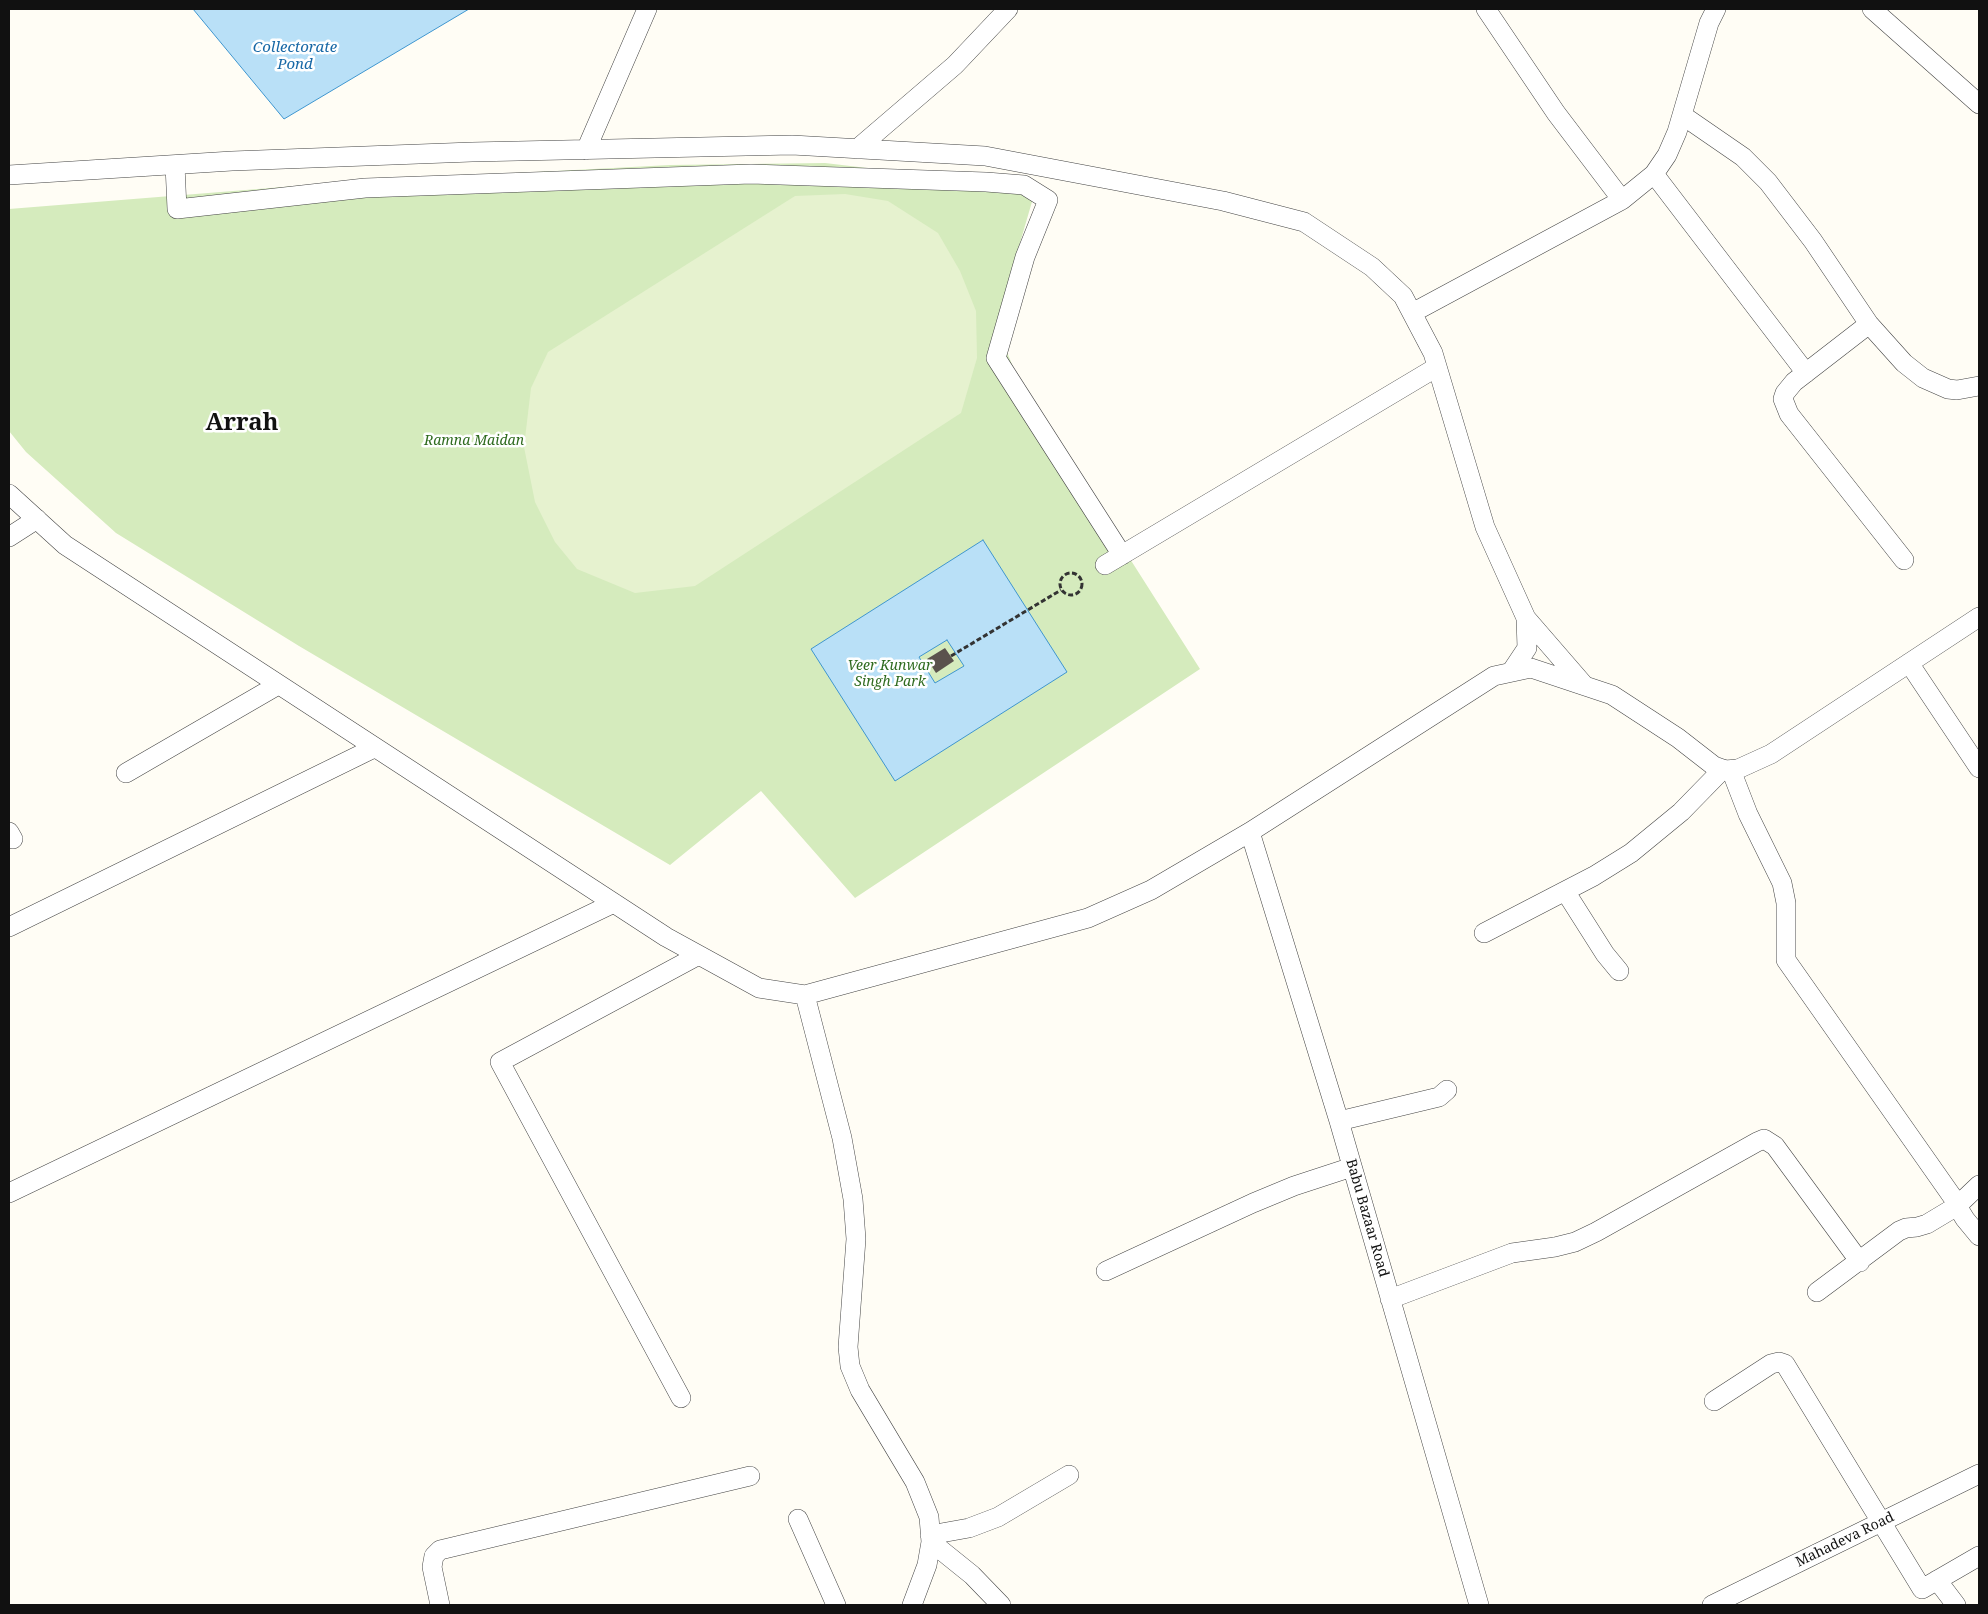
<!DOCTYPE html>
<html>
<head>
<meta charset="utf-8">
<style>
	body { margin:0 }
	#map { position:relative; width:1988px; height:1614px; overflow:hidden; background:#fffdf5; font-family:"Noto Serif",serif }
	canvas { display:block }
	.frame { position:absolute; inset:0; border:10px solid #111; pointer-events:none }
</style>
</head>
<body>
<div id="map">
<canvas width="1988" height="1614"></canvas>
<div class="frame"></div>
</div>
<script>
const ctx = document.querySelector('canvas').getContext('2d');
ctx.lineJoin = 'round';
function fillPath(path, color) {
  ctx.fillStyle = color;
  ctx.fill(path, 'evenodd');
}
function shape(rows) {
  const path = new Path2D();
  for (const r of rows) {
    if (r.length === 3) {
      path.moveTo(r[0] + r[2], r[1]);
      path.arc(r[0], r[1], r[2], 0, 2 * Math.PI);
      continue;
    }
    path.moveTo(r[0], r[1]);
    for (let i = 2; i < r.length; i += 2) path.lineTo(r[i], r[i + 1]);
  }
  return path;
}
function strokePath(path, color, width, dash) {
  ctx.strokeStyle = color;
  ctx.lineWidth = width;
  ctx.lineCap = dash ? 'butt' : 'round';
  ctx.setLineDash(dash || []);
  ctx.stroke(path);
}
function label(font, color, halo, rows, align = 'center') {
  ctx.font = font + ' "Noto Serif",serif';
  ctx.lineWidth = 5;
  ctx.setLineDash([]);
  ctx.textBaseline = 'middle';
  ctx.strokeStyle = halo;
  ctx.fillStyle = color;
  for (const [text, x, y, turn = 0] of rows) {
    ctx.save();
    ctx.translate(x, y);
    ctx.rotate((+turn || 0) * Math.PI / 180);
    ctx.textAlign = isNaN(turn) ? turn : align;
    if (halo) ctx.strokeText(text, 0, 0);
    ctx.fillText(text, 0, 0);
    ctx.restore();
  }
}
const green = shape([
	[825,163,1036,188,996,325,1022,389,1200,669,855,898,761,791,670,865,299,646,116,533,26,452,9,431,9,209,345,182,670,165]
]);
const pitch = shape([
	[845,194,888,201,938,233,960,271,976,311,977,358,961,413,695,586,635,593,577,569,555,542,535,502,524,447,531,388,548,352,795,196]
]);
const water = shape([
	[193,9,469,9,284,119,193,9],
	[983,540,1067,672,895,781,811,649,983,540],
	[947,640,964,666,935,683,919,657,947,640]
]);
const building = shape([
	[945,648,954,661,936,673,927,659]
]);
const path = shape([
	[1071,584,11],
	[951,656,1061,590]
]);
const minor = shape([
	[1872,9,1979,104],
	[1682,115,1743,157,1768,182,1813,241,1869,324,1904,363,1923,378,1948,389,1957,390,1979,386],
	[857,149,955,65,1008,9],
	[586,150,647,9],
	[175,165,177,209,365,188,751,174,986,182,1024,185,1048,200,1025,257,996,358,1122,555],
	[1654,174,1806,373],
	[9,175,232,161,472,152,792,145,985,156,1223,201,1304,222,1372,267,1403,296,1433,353,1485,527,1526,618,1527,648,1511,672],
	[1622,200,1654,174,1667,155,1677,132,1709,23,1716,9],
	[1412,313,1622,200,1556,113,1486,9],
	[1869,324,1794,382,1785,393,1783,399,1789,414,1904,560],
	[9,494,65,545,666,937,759,988,805,995,1088,918,1151,890,1250,832,1494,676,1531,668,1612,695,1678,738,1714,766,1725,770,1738,769,1771,754,1979,617],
	[9,537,37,519],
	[1105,565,1437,367],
	[1526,618,1584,685],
	[1909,663,1979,768],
	[1731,770,1748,814,1782,883,1786,903,1786,960,1956,1202,1957,1206,1965,1219,1979,1236],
	[126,773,278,685],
	[9,832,13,839],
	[1250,832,1339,1121,1479,1605],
	[1565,891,1605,954,1619,971],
	[9,927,374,748],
	[1484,933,1594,876,1631,853,1681,812,1723,769],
	[805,995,842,1138,853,1199,856,1239,848,1347,850,1366,860,1390,915,1482,929,1517,931,1542,927,1565,912,1605],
	[1339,1121,1439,1097,1447,1090],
	[9,1193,614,903],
	[1106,1271,1253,1203,1294,1186,1352,1167],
	[1817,1292,1899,1231,1906,1228,1917,1227,1927,1224,1957,1206,1979,1185],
	[1390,1299,1512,1253,1555,1247,1575,1242,1596,1232,1757,1142,1764,1139,1775,1146,1860,1262],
	[681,1398,500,1062,699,955],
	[1714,1401,1771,1364,1779,1362,1785,1364,1922,1589,1979,1556],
	[798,1519,836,1605],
	[930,1535,969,1528,998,1517,1069,1475],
	[931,1542,972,1575,1001,1605],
	[1937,1580,1956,1605],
	[440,1605,432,1567,434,1556,440,1550,750,1476],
	[1712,1605,1979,1474]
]);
const parkNames = [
	["Ramna Maidan",474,441],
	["Veer Kunwar",890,666],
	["Singh Park",890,682]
];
const streetNames = [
	["Babu Bazaar Road",1367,1218,74],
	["Mahadeva Road",1845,1540,-26]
];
const waterNames = [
	["Collectorate",295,48],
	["Pond",295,65]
];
const townNames = [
	["Arrah",242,423]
];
fillPath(green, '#d5ebbd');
fillPath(pitch, '#e6f2cf');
fillPath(water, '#b9e0f7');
strokePath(water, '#3f96cf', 1);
fillPath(building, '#5a524d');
strokePath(minor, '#444', 20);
strokePath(path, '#333', 3, [5, 2.5]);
strokePath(minor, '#fff', 19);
label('italic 14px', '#2f6b1f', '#fff', parkNames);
label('14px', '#111', '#fff', streetNames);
label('italic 15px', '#1768a6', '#fff', waterNames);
label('bold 24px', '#111', '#fff', townNames);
</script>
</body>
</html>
